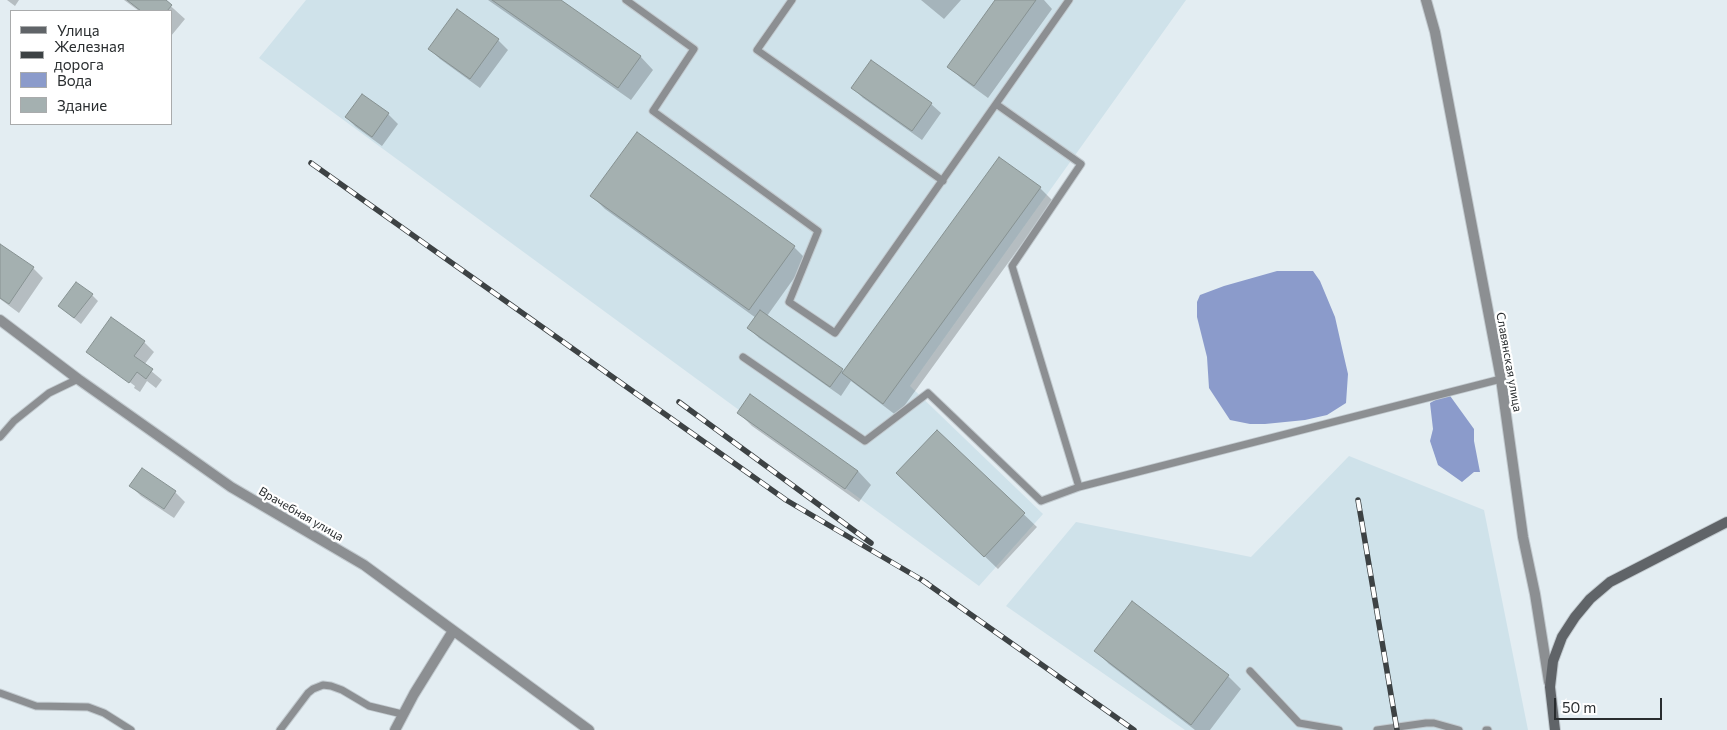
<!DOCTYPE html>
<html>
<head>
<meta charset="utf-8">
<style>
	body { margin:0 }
	#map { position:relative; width:1727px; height:730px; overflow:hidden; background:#e3edf2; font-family:Commissioner,sans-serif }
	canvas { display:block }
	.legend { position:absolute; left:10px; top:10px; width:162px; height:115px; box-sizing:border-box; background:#fff; border:1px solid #a9abac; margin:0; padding:6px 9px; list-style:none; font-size:15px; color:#292d2f }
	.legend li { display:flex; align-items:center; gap:10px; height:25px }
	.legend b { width:25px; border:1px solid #a9abac }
	.scale { position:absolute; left:1554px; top:698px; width:108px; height:22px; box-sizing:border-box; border:2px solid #292d2f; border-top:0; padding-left:6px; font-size:15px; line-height:18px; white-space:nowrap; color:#292d2f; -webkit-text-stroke:4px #fff; paint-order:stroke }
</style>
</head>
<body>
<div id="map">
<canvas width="1727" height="730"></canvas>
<ul class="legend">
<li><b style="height:6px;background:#606468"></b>Улица</li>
<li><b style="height:6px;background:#3d4244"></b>Железная дорога</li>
<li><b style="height:14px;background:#8b9bcb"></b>Вода</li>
<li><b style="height:14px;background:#a4b0b0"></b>Здание</li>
</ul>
<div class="scale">50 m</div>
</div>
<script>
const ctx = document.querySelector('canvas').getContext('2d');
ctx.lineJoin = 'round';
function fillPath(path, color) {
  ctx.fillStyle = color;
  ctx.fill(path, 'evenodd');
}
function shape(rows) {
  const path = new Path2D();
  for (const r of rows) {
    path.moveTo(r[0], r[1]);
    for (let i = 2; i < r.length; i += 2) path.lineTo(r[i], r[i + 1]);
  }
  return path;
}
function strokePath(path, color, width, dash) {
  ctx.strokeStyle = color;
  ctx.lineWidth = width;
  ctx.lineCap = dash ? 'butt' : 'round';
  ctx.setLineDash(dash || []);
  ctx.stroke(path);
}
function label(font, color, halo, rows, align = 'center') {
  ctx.font = font + ' Commissioner,sans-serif';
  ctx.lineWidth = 4.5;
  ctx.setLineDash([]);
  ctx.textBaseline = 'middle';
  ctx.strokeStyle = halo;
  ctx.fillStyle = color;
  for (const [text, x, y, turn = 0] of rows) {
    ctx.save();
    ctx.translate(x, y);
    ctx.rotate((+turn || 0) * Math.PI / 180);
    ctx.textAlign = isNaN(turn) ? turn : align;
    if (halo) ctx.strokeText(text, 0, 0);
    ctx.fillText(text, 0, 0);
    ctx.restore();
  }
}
const built = shape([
	[306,0,1186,0,910,386,1043,514,979,586,259,58],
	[1349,456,1484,510,1528,730,1185,730,1006,606,1076,522,1251,557]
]);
const water = shape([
	[1277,271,1313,271,1320,281,1335,317,1342,348,1348,374,1346,403,1327,415,1305,420,1265,424,1250,424,1230,420,1209,388,1207,357,1197,317,1197,302,1200,295,1224,286],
	[1448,393,1474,429,1474,441,1480,472,1474,472,1462,482,1438,465,1430,441,1433,429,1430,403]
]);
const shadow = shape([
	[7,0,19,0,15,6],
	[124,0,164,0,185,19,171,36,171,11,139,11],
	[488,0,559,0,640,56,653,70,631,100],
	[921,0,961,0,944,19],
	[997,0,1044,0,1052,9,988,98,962,79,949,66],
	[498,40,508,50,480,88,440,59,430,49],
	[853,88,931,104,941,113,922,140,863,98],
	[388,114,398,124,382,146,356,127,346,117],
	[637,133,794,247,807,260,767,316,844,372,1040,188,1053,201,897,416,851,381,841,396,759,338,749,328,756,318,605,209,592,196],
	[0,245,33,268,43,278,19,313,0,299],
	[92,295,98,301,81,324,59,306],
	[144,342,154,352,144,365,162,380,156,388,147,381,140,392,134,388,135,386,97,358,97,361,88,352],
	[739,413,858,471,871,485,859,502,752,426],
	[937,431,1037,527,998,569,911,486],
	[131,486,175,492,185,502,174,518,141,496],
	[1132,603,1228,676,1241,689,1210,730,1195,730,1109,664,1096,651]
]);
const building = shape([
	[127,0,166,0,172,5,167,11,141,11,127,0],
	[492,0,561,0,641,56,618,88,492,0],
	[995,0,1036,0,974,86,947,67,995,0],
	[457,9,499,39,470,79,428,49,457,9],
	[871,60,932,103,912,131,851,88,871,60],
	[362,94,389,113,372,137,345,117,362,94],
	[637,132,795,246,749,310,590,196,637,132],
	[999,157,1041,187,883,404,842,373,999,157],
	[0,244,34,267,9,304,0,298,0,244],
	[76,282,93,294,74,318,58,306,76,282],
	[760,310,843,369,830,387,747,328,760,310],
	[111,317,145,341,134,356,153,369,146,379,137,372,129,383,86,352,111,317],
	[750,394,858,471,845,489,737,413,750,394],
	[937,430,1025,513,984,557,896,473,937,430],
	[142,468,176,491,164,509,129,486,142,468],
	[1132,601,1229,675,1191,725,1094,651,1132,601]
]);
const service = shape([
	[626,0,694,49,653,111,818,231,789,302,835,333,1069,0],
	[792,0,757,50,943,181],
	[996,104,1081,164,1012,266,1079,487,1501,379],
	[743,357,865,441,928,393,1041,501,1079,487],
	[0,437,14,421,49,393,78,379],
	[1250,671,1299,723,1339,730],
	[0,693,36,706,88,707,104,713,131,730],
	[280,730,308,693,313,689,323,685,331,686,342,690,369,706,402,714],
	[1377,730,1426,723,1434,723,1459,730],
	[1486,730,1488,730]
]);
const minor = shape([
	[1426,0,1435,32,1501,379,1523,537,1535,594,1549,682],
	[0,320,78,379,231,487,364,565,589,730],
	[395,730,414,694,453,631]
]);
const secondary = shape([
	[1555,730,1550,687,1553,661,1562,637,1575,617,1590,599,1610,582,1727,522]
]);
const rail = shape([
	[311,163,786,500,927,583],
	[679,402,871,543],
	[1358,500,1397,730],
	[922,580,1134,730]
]);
const streetNames = [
	["Славянская улица",1509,362,80],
	["Врачебная улица",301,514,30]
];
fillPath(built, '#cfe2ea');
fillPath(water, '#8b9bcb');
fillPath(shadow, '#0003');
fillPath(building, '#a4b0b0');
strokePath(building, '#879292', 1);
strokePath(service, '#c2cacf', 9);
strokePath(minor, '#c2cacf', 12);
strokePath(secondary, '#c2cacf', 12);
strokePath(service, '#8c8f92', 7);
strokePath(minor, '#8c8f92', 10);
strokePath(secondary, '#606468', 10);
strokePath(rail, '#3d4244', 5.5);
strokePath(rail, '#fff', 4, [11]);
label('12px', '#292d2f', '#fff', streetNames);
</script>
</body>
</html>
